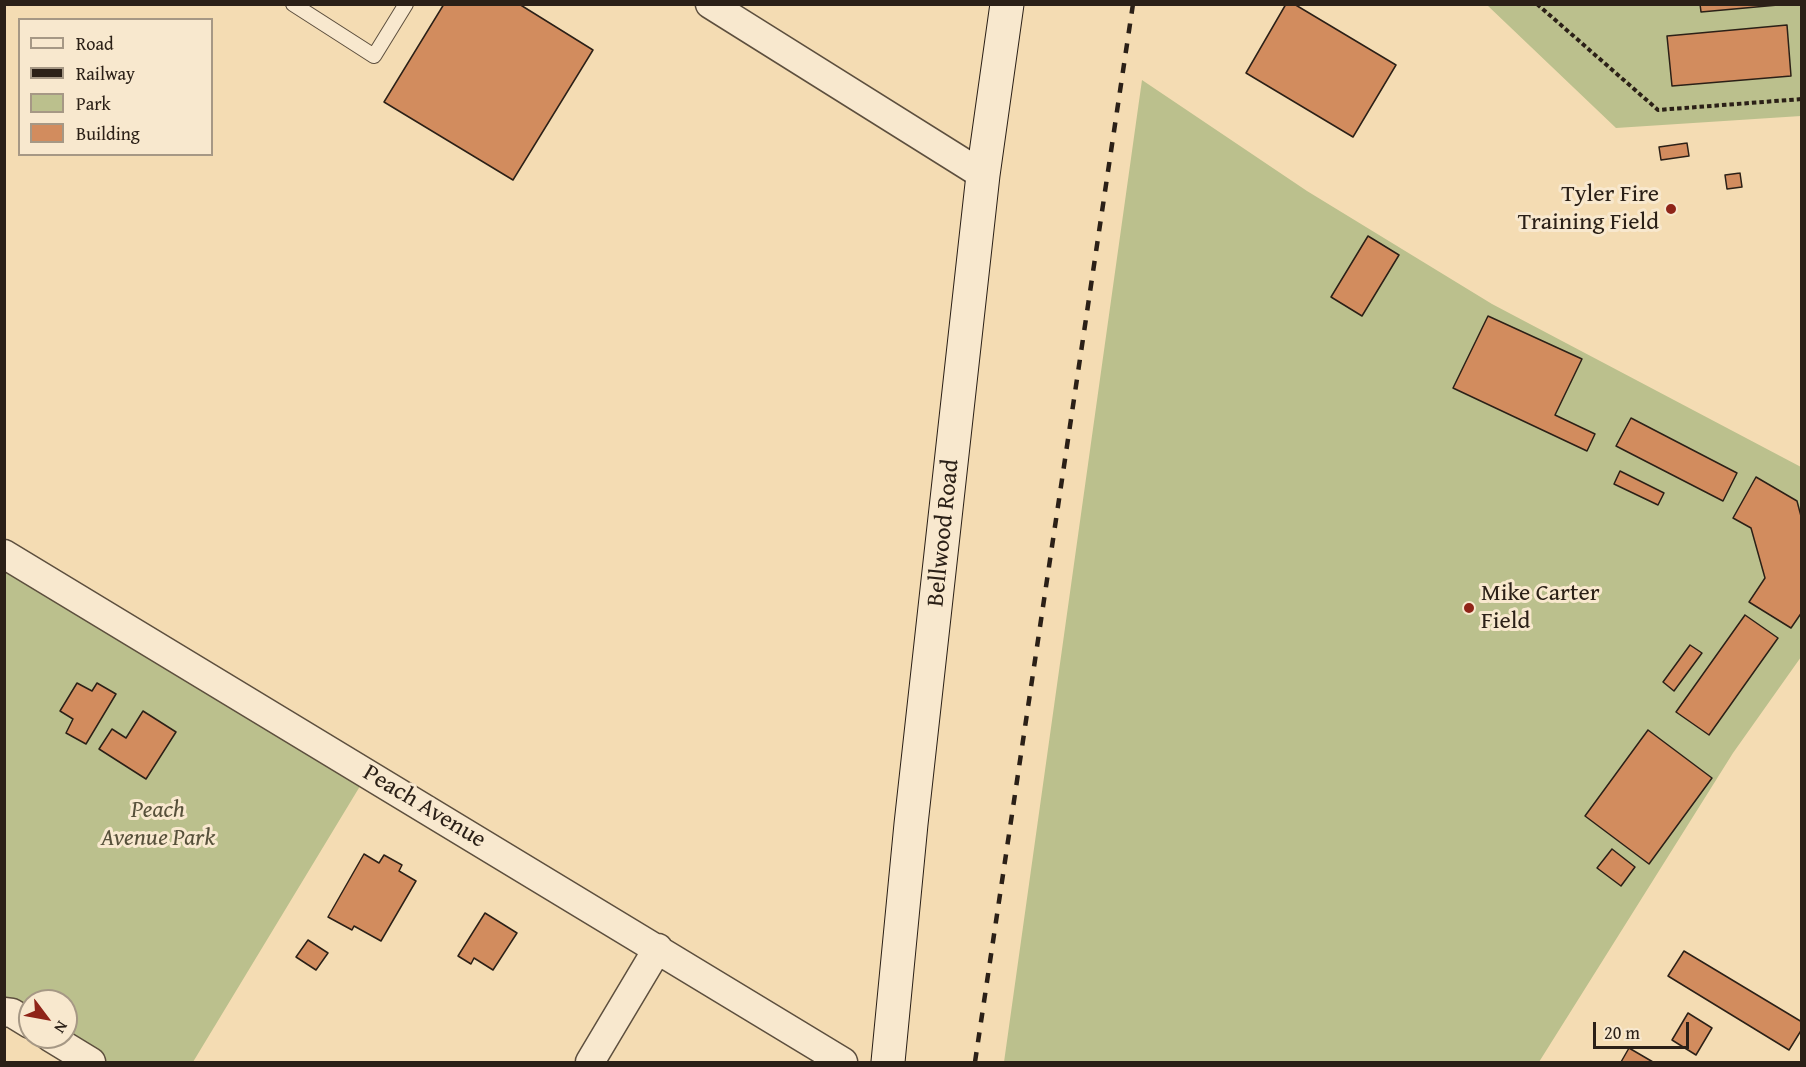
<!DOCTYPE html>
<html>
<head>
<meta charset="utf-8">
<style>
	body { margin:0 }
	#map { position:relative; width:1806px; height:1067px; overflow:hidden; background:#f4dcb3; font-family:"Gentium Book Plus",serif }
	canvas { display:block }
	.frame { position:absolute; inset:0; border:6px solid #2b2017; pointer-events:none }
	.legend { position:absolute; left:18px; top:18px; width:195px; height:138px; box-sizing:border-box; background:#f8e8ce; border:2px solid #a69885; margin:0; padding:8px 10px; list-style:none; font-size:18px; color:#2b2017 }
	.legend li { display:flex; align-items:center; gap:12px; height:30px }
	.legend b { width:30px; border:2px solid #a69885 }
	.north { position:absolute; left:18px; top:989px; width:60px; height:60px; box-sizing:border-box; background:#f8e8ce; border:2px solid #a69885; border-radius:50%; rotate:122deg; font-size:16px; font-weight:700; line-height:24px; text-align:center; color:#2b2017 }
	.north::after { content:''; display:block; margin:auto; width:21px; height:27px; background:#8f2418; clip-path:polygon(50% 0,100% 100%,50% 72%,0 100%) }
	.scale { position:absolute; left:1593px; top:1022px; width:96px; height:27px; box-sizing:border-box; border:3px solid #2b2017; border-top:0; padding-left:8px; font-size:18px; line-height:21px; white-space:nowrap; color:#2b2017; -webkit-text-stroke:4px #f8e8ce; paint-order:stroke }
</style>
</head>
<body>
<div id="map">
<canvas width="1806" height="1067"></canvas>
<div class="frame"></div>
<ul class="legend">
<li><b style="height:8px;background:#f8e8ce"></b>Road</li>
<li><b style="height:8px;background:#2b2017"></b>Railway</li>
<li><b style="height:16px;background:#bbc08d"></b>Park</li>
<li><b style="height:16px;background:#d28c5e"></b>Building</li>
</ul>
<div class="north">N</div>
<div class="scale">20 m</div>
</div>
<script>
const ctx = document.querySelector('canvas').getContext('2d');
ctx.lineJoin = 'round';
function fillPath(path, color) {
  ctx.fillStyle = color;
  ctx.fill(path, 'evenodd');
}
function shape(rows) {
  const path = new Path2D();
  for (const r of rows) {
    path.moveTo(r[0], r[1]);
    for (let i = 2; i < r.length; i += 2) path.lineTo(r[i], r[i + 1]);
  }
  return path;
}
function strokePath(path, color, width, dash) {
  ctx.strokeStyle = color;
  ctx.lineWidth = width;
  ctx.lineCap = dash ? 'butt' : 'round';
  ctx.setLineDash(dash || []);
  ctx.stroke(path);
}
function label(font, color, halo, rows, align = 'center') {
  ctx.font = font + ' "Gentium Book Plus",serif';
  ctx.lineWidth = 6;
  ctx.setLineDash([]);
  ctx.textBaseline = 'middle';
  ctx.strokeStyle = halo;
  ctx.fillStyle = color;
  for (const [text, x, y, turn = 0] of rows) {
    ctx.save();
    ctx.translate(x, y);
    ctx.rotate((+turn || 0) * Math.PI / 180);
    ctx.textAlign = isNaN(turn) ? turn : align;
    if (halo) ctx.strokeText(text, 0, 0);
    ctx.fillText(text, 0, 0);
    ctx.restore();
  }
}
const green = shape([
	[1487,5,1801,5,1801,116,1616,128],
	[1142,80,1307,191,1492,304,1801,467,1801,657,1733,753,1539,1062,1004,1062],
	[4,554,368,773,193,1062,77,1062,5,1024],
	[30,1001,66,1001,66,1037,30,1037]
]);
const building = shape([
	[444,4,519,4,593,50,513,180,384,102,444,4],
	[1286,4,1294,4,1396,65,1353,137,1246,73,1286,4],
	[1700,4,1789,4,1701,12,1700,4],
	[1787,25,1791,76,1672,86,1667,36,1787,25],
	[1687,143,1689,156,1661,160,1659,147,1687,143],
	[1740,173,1742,187,1727,189,1725,175,1740,173],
	[1368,236,1399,255,1362,316,1331,297,1368,236],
	[1488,316,1582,359,1555,415,1595,434,1587,451,1453,388,1488,316],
	[1631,418,1737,473,1723,501,1616,446,1631,418],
	[1620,471,1664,493,1658,505,1614,484,1620,471],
	[1756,477,1797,501,1802,520,1802,612,1791,628,1749,602,1765,578,1751,528,1733,518,1756,477],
	[1745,615,1778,638,1709,735,1676,712,1745,615],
	[1690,645,1702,653,1674,691,1663,682,1690,645],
	[77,683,92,691,97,683,116,694,86,744,66,733,73,719,60,711,77,683],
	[143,711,176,732,146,779,99,749,112,729,126,738,143,711],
	[1648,730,1712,778,1649,864,1585,816,1648,730],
	[1612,849,1635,867,1621,886,1597,868,1612,849],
	[364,854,379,863,384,855,402,865,399,871,416,881,381,941,354,926,352,930,328,917,364,854],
	[485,913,517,933,493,970,474,958,471,964,458,956,485,913],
	[308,940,328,953,316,970,296,957,308,940],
	[1684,951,1802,1022,1802,1029,1789,1050,1668,976,1684,951],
	[1688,1013,1712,1028,1696,1055,1672,1040,1688,1013],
	[1629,1048,1653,1062,1621,1062,1629,1048]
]);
const path = shape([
	[1537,4,1658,110,1802,99]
]);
const lane = shape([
	[293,4,374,56,406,4]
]);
const street = shape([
	[710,4,983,175],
	[4,554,843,1062],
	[4,1012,12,1013,30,1024],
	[50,1037,91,1062],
	[590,1062,658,948]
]);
const secondary = shape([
	[888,1062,911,824,983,175,1007,4]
]);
const rail = shape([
	[975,1062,1133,4]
]);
const markers = [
	[1671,209,6,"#8f2418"],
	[1469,608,6,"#8f2418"]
];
const poiNames = [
	["Tyler Fire",1659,195],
	["Training Field",1659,223],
	["Mike Carter",1481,594,"left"],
	["Field",1481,622,"left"]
];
const streetNames = [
	["Bellwood Road",944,533,-84],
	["Peach Avenue",424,807,31]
];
const parkNames = [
	["Peach",158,811],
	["Avenue Park",158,839]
];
fillPath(green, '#bbc08d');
fillPath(building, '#d28c5e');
strokePath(building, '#2b2017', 1.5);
strokePath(lane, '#5d4f3e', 16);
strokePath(street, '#5d4f3e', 31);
strokePath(secondary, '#2b2017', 35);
strokePath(path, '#2b2017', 4, [4.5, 3]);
strokePath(lane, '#f8e8ce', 14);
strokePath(street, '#f8e8ce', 28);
strokePath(secondary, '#f8e8ce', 33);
strokePath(rail, '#2b2017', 4.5, [10, 10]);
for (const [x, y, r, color] of markers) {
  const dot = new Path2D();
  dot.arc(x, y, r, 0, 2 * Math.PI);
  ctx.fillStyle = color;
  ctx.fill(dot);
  strokePath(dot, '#f8e8ce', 2);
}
label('24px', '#2b2017', '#f8e8ce', poiNames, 'right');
label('24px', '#2b2017', '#f8e8ce', streetNames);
label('italic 24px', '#56503a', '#f8e8ce', parkNames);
</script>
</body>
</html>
